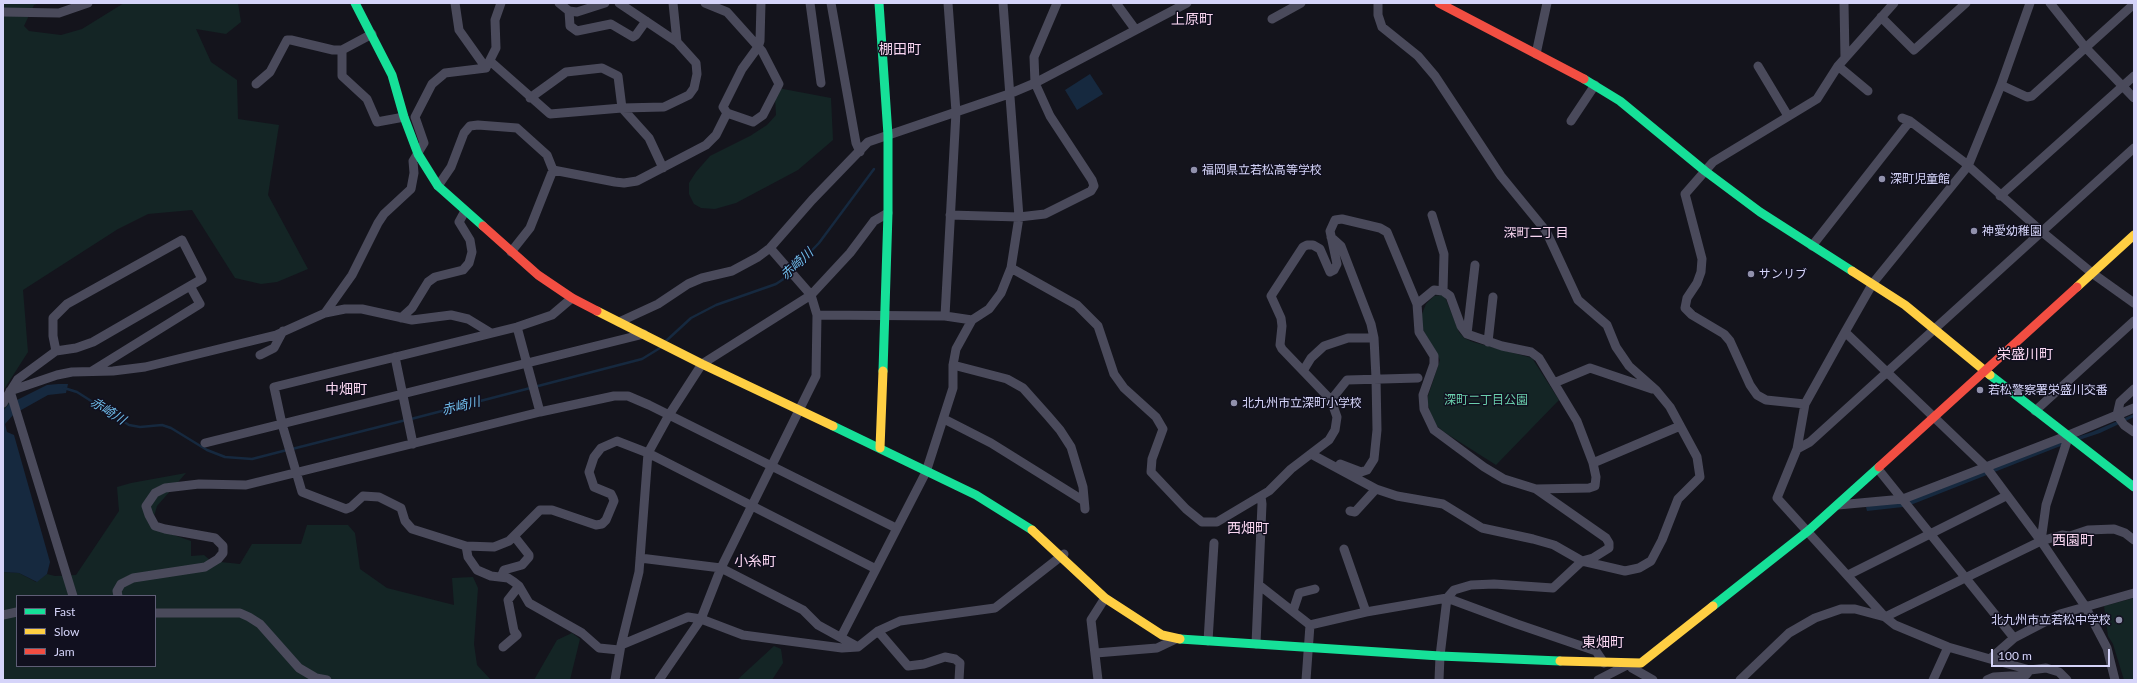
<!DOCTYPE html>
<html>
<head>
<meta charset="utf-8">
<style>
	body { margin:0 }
	#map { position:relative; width:2137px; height:683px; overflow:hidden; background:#14141c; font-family:Lato,sans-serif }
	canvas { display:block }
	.frame { position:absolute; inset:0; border:4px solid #d5d4f9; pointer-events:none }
	.legend { position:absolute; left:16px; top:595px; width:140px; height:72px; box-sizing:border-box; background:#11101f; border:1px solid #5f5e76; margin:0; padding:5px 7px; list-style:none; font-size:12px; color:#d5d4f9 }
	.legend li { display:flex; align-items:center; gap:8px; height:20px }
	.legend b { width:20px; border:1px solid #5f5e76 }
	.scale { position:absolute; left:1991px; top:649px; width:119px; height:18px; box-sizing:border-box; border:2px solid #d5d4f9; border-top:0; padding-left:5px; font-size:12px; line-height:14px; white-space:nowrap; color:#d5d4f9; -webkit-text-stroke:3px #11101f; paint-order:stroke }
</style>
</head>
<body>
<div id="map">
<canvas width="2137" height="683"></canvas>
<div class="frame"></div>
<ul class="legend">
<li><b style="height:5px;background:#16e098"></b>Fast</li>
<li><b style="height:5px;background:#ffcf43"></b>Slow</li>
<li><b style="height:5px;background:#f24e42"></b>Jam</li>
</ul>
<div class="scale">100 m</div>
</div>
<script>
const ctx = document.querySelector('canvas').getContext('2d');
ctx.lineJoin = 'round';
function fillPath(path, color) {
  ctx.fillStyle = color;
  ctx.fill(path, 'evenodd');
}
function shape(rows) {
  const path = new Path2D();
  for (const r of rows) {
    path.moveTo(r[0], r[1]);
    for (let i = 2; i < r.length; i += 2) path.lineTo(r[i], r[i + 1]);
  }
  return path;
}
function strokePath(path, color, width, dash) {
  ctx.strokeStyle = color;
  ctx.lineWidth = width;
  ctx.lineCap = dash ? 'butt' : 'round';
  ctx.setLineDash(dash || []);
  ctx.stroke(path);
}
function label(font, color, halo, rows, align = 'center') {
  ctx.font = font + ' Lato,"Noto Sans JP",sans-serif';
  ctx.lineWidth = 3;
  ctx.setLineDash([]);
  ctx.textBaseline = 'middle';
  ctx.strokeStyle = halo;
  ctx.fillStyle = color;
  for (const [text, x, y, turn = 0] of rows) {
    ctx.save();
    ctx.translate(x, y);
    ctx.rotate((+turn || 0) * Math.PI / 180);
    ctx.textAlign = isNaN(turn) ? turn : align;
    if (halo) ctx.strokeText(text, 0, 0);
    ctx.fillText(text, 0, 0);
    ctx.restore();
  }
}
const green = shape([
	[3,3,40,3,34,5,24,26,29,31,61,35,82,29,124,3,238,3,241,22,226,34,196,29,211,62,237,80,238,119,279,125,268,195,308,269,277,282,261,284,235,278,192,210,148,214,118,229,23,290,28,352,3,391,9,404,3,411],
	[778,88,831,98,833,140,798,170,736,203,715,209,701,208,694,204,689,194,689,183,696,172,710,156,750,136,767,125,776,115,775,98],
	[1441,295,1445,297,1459,332,1464,338,1473,342,1532,358,1559,400,1496,465,1444,432,1437,426,1431,415,1428,404,1428,396,1440,360,1422,328,1422,314,1426,304,1434,296],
	[186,473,157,506,151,527,191,541,191,556,204,555,211,561,240,564,252,544,301,544,307,525,348,525,355,533,360,569,387,588,454,605,452,578,473,577,478,588,474,644,477,665,491,680,3,680,3,572,19,573,36,582,47,574,55,576,76,575,119,511,117,487,131,483],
	[17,596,155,596,155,666,17,666],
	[2134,598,2134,680,2124,680,2113,644,2108,636,2104,606],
	[572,633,580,639,570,680,534,680,557,640],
	[774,646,781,649,783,663,772,680,737,680]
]);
const water = shape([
	[1090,74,1103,94,1077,110,1065,90],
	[58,384,68,384,66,393,48,395,14,414,5,424,7,432,14,435,50,562,47,574,37,582,19,573,3,572,3,411,9,404,47,385],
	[2134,414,2134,417,2100,433,2058,447,1913,504,1903,507,1867,511,1866,507,2092,432]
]);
const stream = shape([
	[666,341,691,318,716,305,776,284,785,278,819,243,874,169],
	[64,388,77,392,129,425,140,427,162,425,171,428,207,450,225,457,252,459,287,450],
	[411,419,642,359,660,348],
	[292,449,406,420]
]);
const street = shape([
	[455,3,459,30,486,68],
	[559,3,569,11,577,12,605,3],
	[673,3,677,42],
	[705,3,727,12,762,51,779,84],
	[810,3,821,83],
	[831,3,856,143,860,152],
	[1116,3,1135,29],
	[1844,3,1845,58],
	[2030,3,2001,85,1968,166,1873,283,1845,332,1805,404,1797,449,1777,498,1885,617,1895,625,1948,647,1990,659,2030,670,2046,668,2059,672,2067,680],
	[2050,3,2085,47,2134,98],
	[569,11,570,26,577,31,611,24,633,37,636,35,646,21],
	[3,12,59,13,88,3],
	[1881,17,1914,50,1966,3],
	[1272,19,1301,3],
	[342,50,342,76,367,99,377,122,404,117],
	[1536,54,1547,3],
	[490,61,550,114,622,108,664,107,689,95,694,88,697,74,696,63,677,42,619,3],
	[487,66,496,48,495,20,501,3],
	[1758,66,1788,116],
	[1838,66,1868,91],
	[256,84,270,72,287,40,291,40,333,50,342,50,372,34],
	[2001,85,2027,97,2032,96,2134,4],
	[530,98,566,72,602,68,618,76,622,108,649,138,663,168],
	[727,113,723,107,742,69,758,47,760,41,761,3],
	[1902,118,1910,121,1964,162,2041,231,2092,273,2134,303],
	[1571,121,1595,85],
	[438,186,451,167,464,133,470,126,478,125,517,128,547,155,553,170],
	[2000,196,2134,76],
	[888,213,874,221,850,253,811,295,702,364,669,415,648,453,639,572,621,645,688,617,701,619,743,635,842,648,858,647,878,631,900,621,995,608,1064,554],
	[950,215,1019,217,1045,214,1091,191,1094,186,1092,180,1050,116,1035,83,1034,57,1057,3],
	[1432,215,1444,254,1443,291],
	[1331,237,1341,246,1371,324,1374,338,1376,378,1377,430,1374,459,1367,470,1361,472,1340,464],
	[182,240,202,279,93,342,76,348,56,351,53,336,53,318,67,304,182,240],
	[1812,246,1910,121],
	[511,252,530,228,553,170,615,182,624,183,637,181,706,145,716,135,727,113,753,122,763,115,779,84],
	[1011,268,1077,305,1098,326,1114,374,1124,388,1156,417,1163,429,1152,459,1151,472,1186,509,1202,522,1217,522,1269,491,1291,469,1329,440,1335,430,1337,417,1331,400,1282,349,1280,345,1282,326,1281,318,1271,296,1303,247,1307,245,1313,245,1320,249,1330,272,1334,270,1337,264,1330,231,1335,220,1342,219,1380,228,1387,232,1417,304,1419,332,1434,356,1434,364,1423,395,1424,409,1434,430,1484,467,1504,479,1536,489,1589,488,1595,486,1596,477,1593,463,1577,421,1539,358,1531,352,1502,346,1467,334,1461,326,1450,296,1443,291,1434,290,1417,304],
	[572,298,552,315,517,327,274,387,282,424,302,492,346,509,351,507,363,496,379,497,401,508,405,521,412,529,466,546,494,547,509,541,540,510,552,510,596,525,602,524,606,520,614,501,613,498,611,494,594,487,589,472,594,457,601,448,617,441,648,453,876,569],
	[325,313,352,275,378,223,384,214,411,189,414,173,413,161,424,143,415,117,432,84,445,73,486,68],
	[817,315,945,316,972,320],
	[945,316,956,112,948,3],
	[401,318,412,308,428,282,435,277,463,270,469,263,472,252,470,240,459,222,465,211],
	[619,322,658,304,688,284,702,278,732,271,758,257,770,248,812,200,868,142,1009,94,1035,83,1187,3],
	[517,327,540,412],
	[1845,332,1986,467,2041,541,2085,606,2107,648,2115,680],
	[1467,334,1475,265],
	[1488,342,1493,297],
	[260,355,274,348,283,331],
	[395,357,413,444],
	[953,365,1007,379,1023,388,1048,416,1060,430,1071,447,1083,487,1085,509],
	[92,371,200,304,190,286],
	[1303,371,1311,358,1324,346,1348,338,1374,338],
	[1554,383,1590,368,1652,389],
	[2134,389,2120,402,2117,415,2124,425,2134,432],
	[10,391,57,375,72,372,113,371,145,367,276,335,325,313,345,309,362,309,412,320,451,315,468,319,491,333],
	[10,391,73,596],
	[1331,400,1347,380,1418,378],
	[3,403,18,379,56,351],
	[1805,404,1766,400,1757,395,1750,385,1730,341,1724,334,1692,315,1685,308,1687,298,1697,283,1701,272,1702,259,1685,194,1713,162,1817,99,1838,66,1894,3],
	[2035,411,2134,321],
	[944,419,991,443,1084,501],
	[205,443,644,334],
	[1797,449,1810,442,2134,148],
	[1311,454,1376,489,1397,496,1443,504,1482,528,1533,539,1554,545,1582,561,1625,571,1639,568,1651,561,1662,540,1678,499,1700,477,1697,457,1670,407,1656,390,1629,366,1616,347,1607,325,1578,300,1546,231,1501,176,1435,76,1418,56,1382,27,1378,15,1378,3],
	[1593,463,1680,426],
	[1878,469,2014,638],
	[1838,505,1903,499,2069,435,2134,408],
	[1350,511,1355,512,1376,489],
	[2041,541,2046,505,2069,435],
	[466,546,468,557,477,570,491,576,508,578,514,582,519,586,529,603,582,633,599,648,619,650],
	[1344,549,1366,612],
	[640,558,721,568,803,610,818,625,858,647],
	[1848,575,2006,496],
	[501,577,504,570,522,565,529,557,529,555,514,536],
	[1259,585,1310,625],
	[118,596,117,591,121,584,133,578,205,567,218,559,223,553,223,546,215,538,165,529,155,526,149,515,146,506,155,493,165,488,199,484,246,485,540,412,614,396,628,396,649,405,896,528],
	[1293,611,1299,593,1315,589],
	[155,613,240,613,249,617,260,624,299,668,316,678,327,680],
	[3,615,17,612],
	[1310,625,1366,612,1447,598,1517,624,1596,651,1604,663],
	[878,631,908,666,924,664,945,657,955,659,960,663,959,680],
	[841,637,926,472,953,388,953,365,956,349,972,320,989,309,1001,293,1011,268,1019,217,1003,3],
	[1208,641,1214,543],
	[1256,644,1262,504,1261,496],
	[503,647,517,635,514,631,508,600,519,586],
	[1096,653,1157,648,1176,639],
	[1990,659,2014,638,2060,614,2134,593],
	[615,680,621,645],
	[659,680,701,619,721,568,816,376,817,315,811,295,770,248],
	[1098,680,1091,620,1105,598],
	[1306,680,1310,625],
	[1439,680,1440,656,1447,598,1454,590,1471,585,1494,584,1553,588,1582,561,1593,558,1609,548,1609,543,1606,538,1536,489],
	[1598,680,1629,664,1632,668,1653,680],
	[1740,680,1789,633,1815,618,1841,609,1855,609,1885,617,2041,541,2062,535,2070,536,2088,530,2114,529,2125,533,2134,540],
	[1933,680,1948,647],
	[1987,680,1994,677,2026,675,2030,670]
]);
const fast = shape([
	[355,3,392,75,404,117,418,154,438,186,483,226],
	[879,3,888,135,888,213,883,371],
	[1584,79,1620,101,1705,171,1760,212,1852,271],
	[1990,375,2134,487],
	[833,426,976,495,1032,530],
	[1713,606,1808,531,1879,467],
	[1180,639,1440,656,1560,661]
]);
const slow = shape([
	[1852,271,1905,305,1990,375],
	[2077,287,2134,235],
	[597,311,702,364,833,426],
	[880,448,883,371],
	[1032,530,1105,598,1162,635,1180,639],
	[1560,661,1641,663,1713,606]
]);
const jam = shape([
	[1439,3,1584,79],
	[483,226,538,275,572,298,597,311],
	[1879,467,2077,287]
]);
const markers = [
	[1194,170,4,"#9191ac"],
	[1882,179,4,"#9191ac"],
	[1974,231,4,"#9191ac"],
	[1751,274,4,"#9191ac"],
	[1980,390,4,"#9191ac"],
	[1234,403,4,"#9191ac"],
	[2119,620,4,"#9191ac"]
];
const poiNames = [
	["福岡県立若松高等学校",1202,170],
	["深町児童館",1890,179],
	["神愛幼稚園",1982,231],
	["サンリブ",1759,274],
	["若松警察署栄盛川交番",1988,390],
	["北九州市立深町小学校",1242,403],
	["北九州市立若松中学校",2111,620,"right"]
];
const parkNames = [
	["深町二丁目公園",1486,400]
];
const neighbourhoodNames = [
	["深町二丁目",1536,233]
];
const waterNames = [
	["赤崎川",797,264,-43],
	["赤崎川",461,406,-14],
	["赤崎川",108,411,32]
];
const quarterNames = [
	["上原町",1192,19],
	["棚田町",900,49],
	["栄盛川町",2025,354],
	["中畑町",346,389],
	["西畑町",1248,528],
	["西園町",2073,540],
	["小糸町",755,561],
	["東畑町",1603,642]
];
fillPath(green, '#142525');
fillPath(water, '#16293f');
strokePath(stream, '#16293f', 2.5);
strokePath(street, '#4a4a5b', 9);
strokePath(fast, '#16e098', 9);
strokePath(slow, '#ffcf43', 9);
strokePath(jam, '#f24e42', 9);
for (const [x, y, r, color] of markers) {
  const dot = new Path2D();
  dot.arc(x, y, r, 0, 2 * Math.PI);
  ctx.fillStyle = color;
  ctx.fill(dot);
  strokePath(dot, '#11101f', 1.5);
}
label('12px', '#d5d4f9', '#11101f', poiNames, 'left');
label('12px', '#6acfac', '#11101f', parkNames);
label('13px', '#f9d6f0', '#11101f', neighbourhoodNames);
label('italic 13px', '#70bdeb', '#11101f', waterNames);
label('14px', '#f9d6f0', '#11101f', quarterNames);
</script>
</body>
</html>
